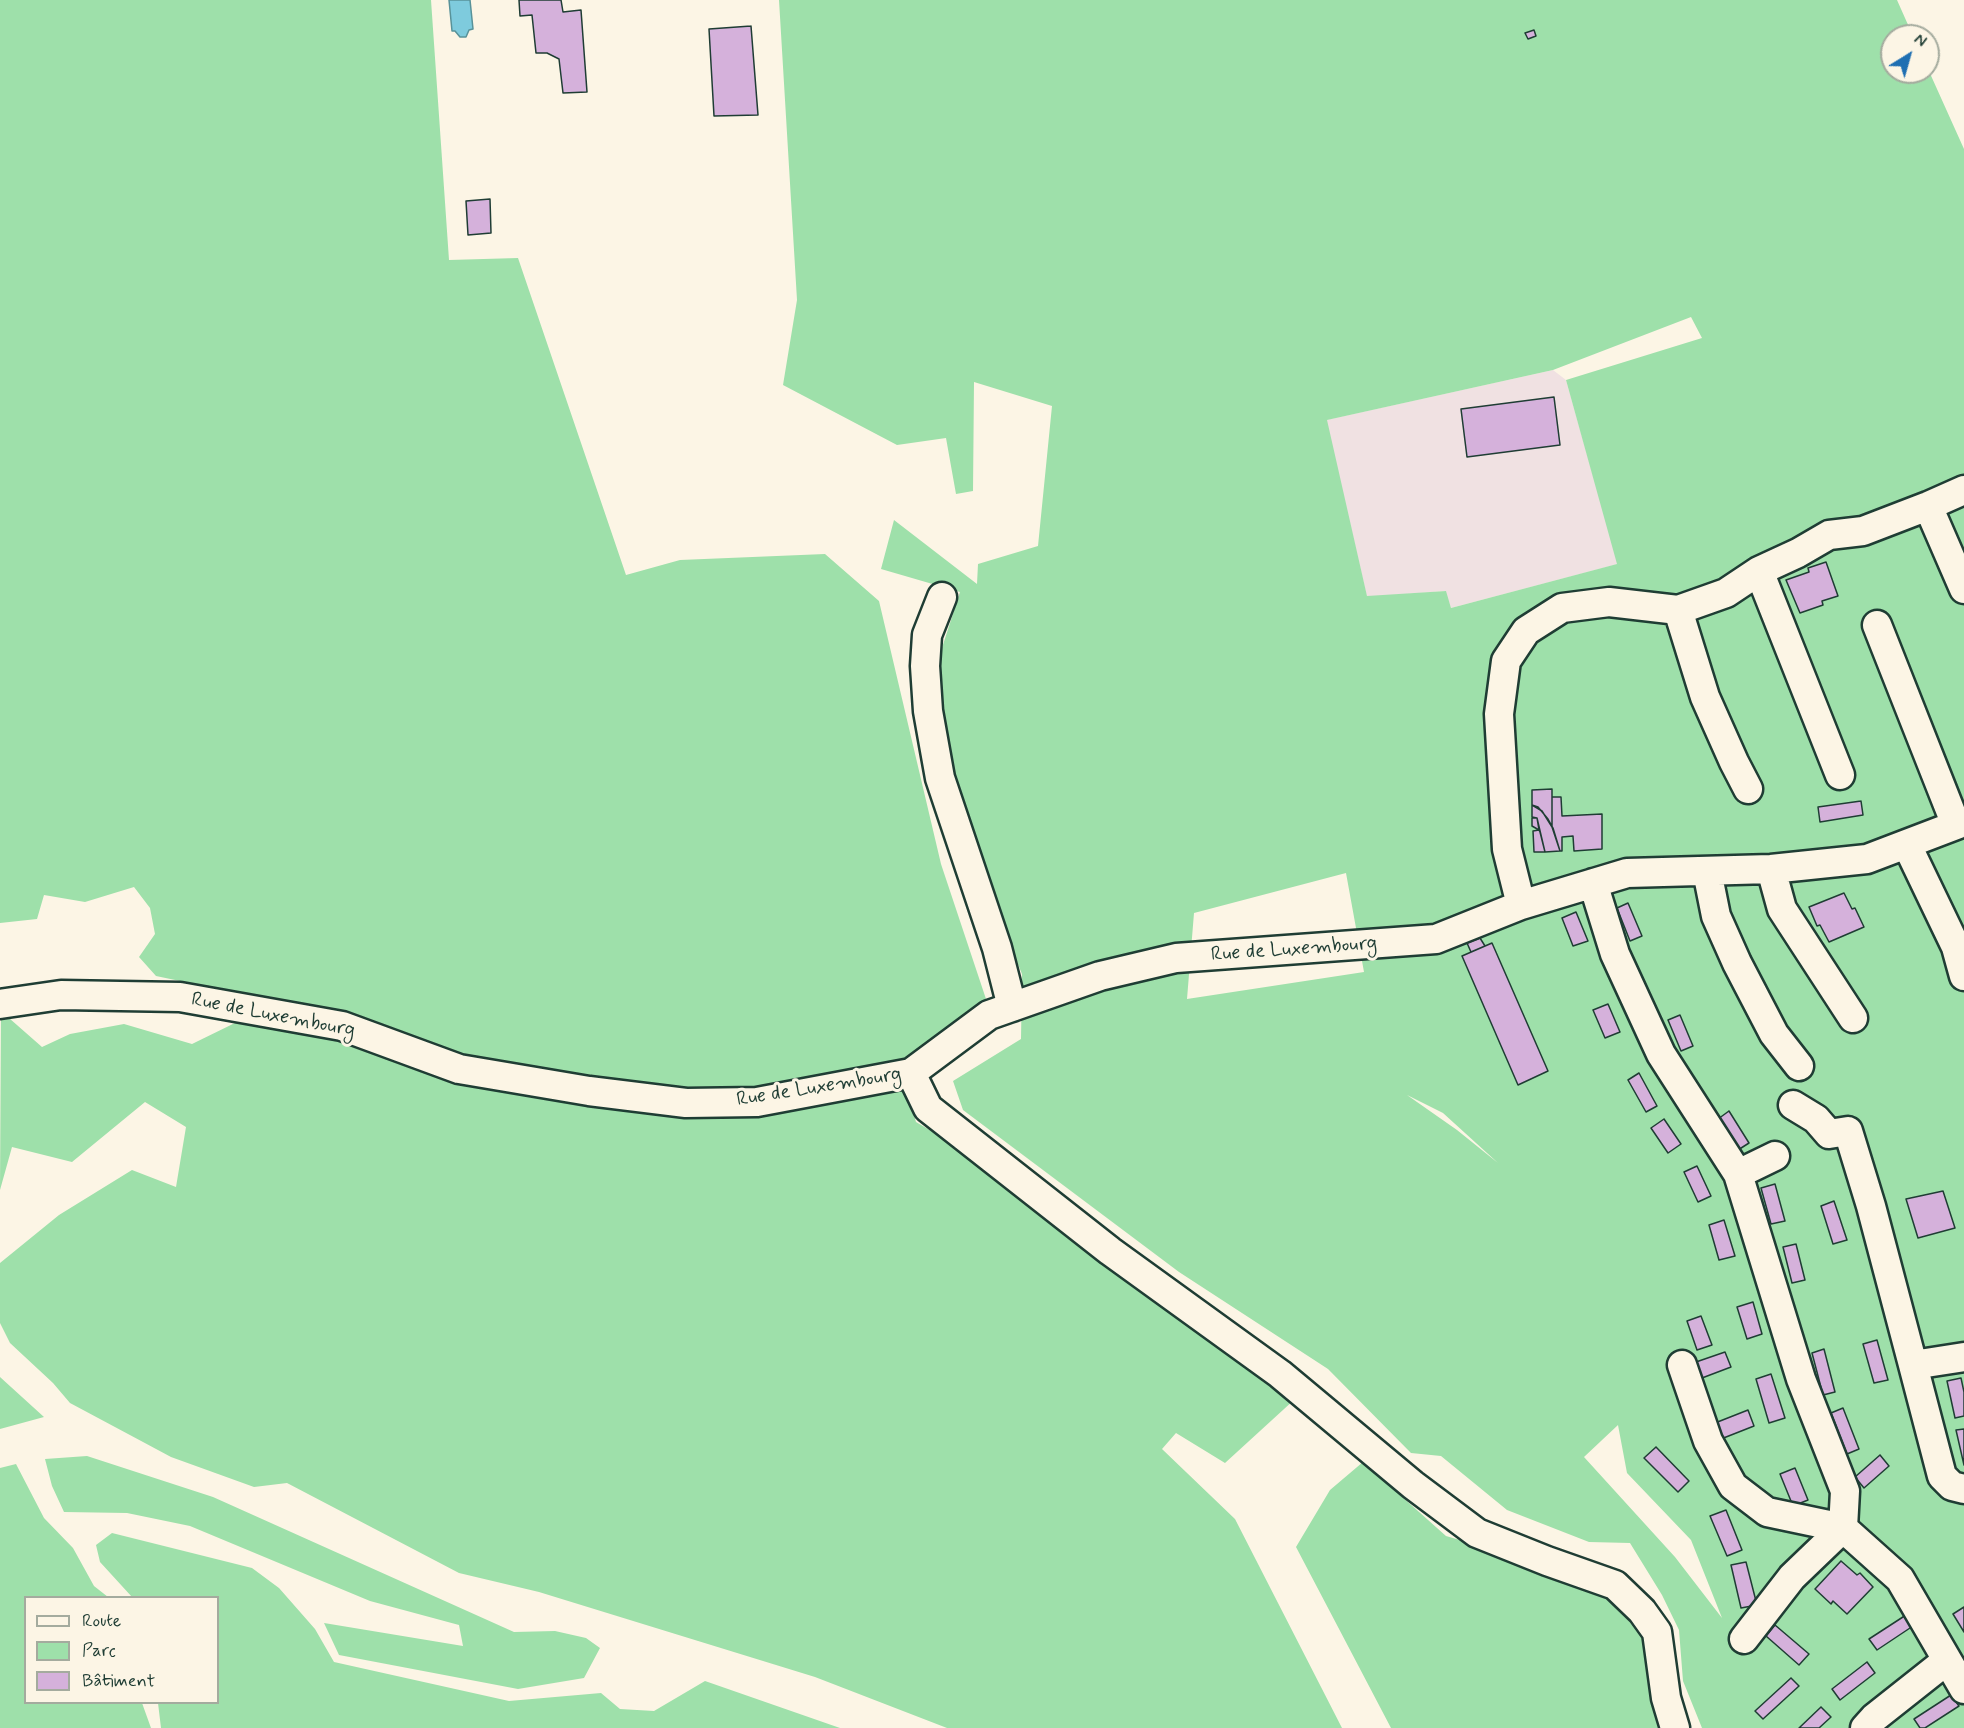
<!DOCTYPE html>
<html>
<head>
<meta charset="utf-8">
<style>
	body { margin:0 }
	#map { position:relative; width:1964px; height:1728px; overflow:hidden; background:#fcf5e5; font-family:Mynerve,sans-serif }
	canvas { display:block }
	.legend { position:absolute; left:24px; top:1596px; width:195px; height:108px; box-sizing:border-box; background:#fcf5e5; border:2px solid #a4ab9e; margin:0; padding:8px 10px; list-style:none; font-size:18px; color:#1f3d34 }
	.legend li { display:flex; align-items:center; gap:12px; height:30px }
	.legend b { width:30px; border:2px solid #a4ab9e }
	.north { position:absolute; left:1880px; top:24px; width:60px; height:60px; box-sizing:border-box; background:#fcf5e5; border:2px solid #a4ab9e; border-radius:50%; rotate:37deg; font-size:16px; font-weight:700; line-height:24px; text-align:center; color:#1f3d34 }
	.north::after { content:''; display:block; margin:auto; width:21px; height:27px; background:#1f6fb2; clip-path:polygon(50% 0,100% 100%,50% 72%,0 100%) }
</style>
</head>
<body>
<div id="map">
<canvas width="1964" height="1728"></canvas>
<ul class="legend">
<li><b style="height:8px;background:#fcf5e5"></b>Route</li>
<li><b style="height:16px;background:#9ee0aa"></b>Parc</li>
<li><b style="height:16px;background:#d5b1db"></b>Bâtiment</li>
</ul>
<div class="north">N</div>
</div>
<script>
const ctx = document.querySelector('canvas').getContext('2d');
ctx.lineJoin = 'round';
function fillPath(path, color) {
  ctx.fillStyle = color;
  ctx.fill(path, 'evenodd');
}
function shape(rows) {
  const path = new Path2D();
  for (const r of rows) {
    path.moveTo(r[0], r[1]);
    for (let i = 2; i < r.length; i += 2) path.lineTo(r[i], r[i + 1]);
  }
  return path;
}
function strokePath(path, color, width, dash) {
  ctx.strokeStyle = color;
  ctx.lineWidth = width;
  ctx.lineCap = dash ? 'butt' : 'round';
  ctx.setLineDash(dash || []);
  ctx.stroke(path);
}
function label(font, color, halo, rows, align = 'center') {
  ctx.font = font + ' Mynerve,sans-serif';
  ctx.lineWidth = 6;
  ctx.setLineDash([]);
  ctx.textBaseline = 'middle';
  ctx.strokeStyle = halo;
  ctx.fillStyle = color;
  for (const [text, x, y, turn = 0] of rows) {
    ctx.save();
    ctx.translate(x, y);
    ctx.rotate((+turn || 0) * Math.PI / 180);
    ctx.textAlign = isNaN(turn) ? turn : align;
    if (halo) ctx.strokeText(text, 0, 0);
    ctx.fillText(text, 0, 0);
    ctx.restore();
  }
}
const built = shape([
	[1553,370,1566,380,1618,564,1451,608,1445,591,1367,597,1326,420]
]);
const green = shape([
	[0,0,431,0,449,260,518,258,626,575,680,560,825,554,879,601,941,864,986,999,906,1060,800,1087,681,1095,457,1059,338,1014,156,976,139,957,155,934,150,908,134,887,85,902,44,895,37,919,0,923],
	[779,0,1897,0,1913,36,1892,36,1892,72,1928,72,1928,69,1964,149,1964,1728,1702,1728,1683,1681,1679,1630,1662,1595,1630,1543,1589,1542,1507,1510,1441,1456,1411,1453,1328,1369,1179,1272,963,1110,953,1081,1021,1039,1022,974,962,830,931,682,960,592,881,569,894,520,977,584,978,564,1038,546,1052,406,974,382,973,491,956,494,946,438,897,445,783,385,797,300],
	[1691,317,1702,338,1566,380,1617,564,1451,608,1446,591,1367,596,1327,420,1553,370],
	[1346,873,1364,972,1187,999,1194,913],
	[1407,1095,1443,1113,1498,1163,1457,1130],
	[1618,1425,1627,1473,1691,1540,1722,1618,1675,1557,1584,1457],
	[1,1011,42,1047,70,1034,124,1024,192,1044,239,1021,336,1032,576,1098,773,1115,906,1088,916,1122,976,1157,1023,1203,1174,1313,1295,1399,1225,1463,1176,1433,1162,1449,1235,1519,1342,1728,947,1728,815,1677,539,1592,459,1573,287,1483,254,1487,171,1457,143,1442,70,1403,53,1383,10,1343,0,1323,0,1263,59,1215,132,1170,176,1187,186,1127,145,1102,72,1162,12,1147,0,1190],
	[0,1377,44,1417,0,1429],
	[87,1456,213,1497,514,1632,555,1631,586,1638,600,1648,584,1678,518,1689,339,1655,324,1623,463,1646,459,1625,370,1601,190,1526,127,1513,64,1512,52,1486,45,1459],
	[1363,1462,1446,1536,1556,1568,1609,1592,1653,1634,1671,1728,1391,1728,1296,1547,1330,1490],
	[16,1464,44,1518,73,1548,94,1586,108,1597,26,1598,26,1702,142,1703,151,1728,0,1728,0,1468],
	[112,1533,252,1568,279,1588,315,1629,334,1662,509,1701,601,1693,620,1709,654,1711,705,1681,840,1728,161,1728,158,1703,218,1702,218,1598,132,1597,100,1562,96,1545]
]);
const water = shape([
	[449,0,470,0,473,29,469,30,466,37,460,37,455,31,452,31,449,0]
]);
const building = shape([
	[519,0,561,0,563,12,581,10,587,92,563,93,559,59,547,53,536,53,532,15,520,16,519,0],
	[751,26,758,115,714,116,709,29,751,26],
	[1534,30,1536,36,1528,39,1525,33,1534,30],
	[490,199,491,233,468,235,466,201,490,199],
	[1554,397,1560,445,1467,457,1461,409,1554,397],
	[1826,562,1838,596,1822,601,1823,605,1800,613,1786,580,1809,572,1808,568,1826,562],
	[1552,789,1552,827,1542,811,1532,805,1532,790,1552,789],
	[1552,797,1561,797,1562,816,1602,814,1602,849,1574,851,1573,836,1562,837,1562,851,1560,851,1552,827,1552,797],
	[1861,801,1863,815,1820,822,1818,807,1861,801],
	[1532,805,1538,807,1548,819,1553,828,1560,851,1545,852,1537,818,1532,817,1532,805],
	[1532,818,1537,818,1539,830,1532,826,1532,818],
	[1539,830,1540,832,1545,852,1534,852,1533,831,1539,830],
	[1844,893,1852,909,1855,908,1864,927,1829,942,1820,925,1817,926,1809,907,1844,893],
	[1628,903,1642,936,1630,941,1617,908,1628,903],
	[1576,912,1588,941,1573,946,1562,918,1576,912],
	[1480,938,1485,946,1471,952,1467,943,1480,938],
	[1492,943,1548,1071,1518,1085,1462,956,1492,943],
	[1608,1004,1620,1032,1605,1038,1593,1010,1608,1004],
	[1680,1015,1693,1046,1681,1051,1668,1020,1680,1015],
	[1639,1073,1657,1106,1646,1112,1628,1080,1639,1073],
	[1729,1111,1749,1143,1738,1150,1718,1119,1729,1111],
	[1664,1119,1681,1144,1668,1153,1651,1128,1664,1119],
	[1697,1166,1711,1196,1698,1202,1684,1172,1697,1166],
	[1775,1184,1785,1221,1771,1224,1761,1188,1775,1184],
	[1943,1191,1955,1228,1918,1238,1906,1199,1943,1191],
	[1834,1201,1847,1240,1833,1244,1821,1206,1834,1201],
	[1724,1220,1735,1256,1719,1260,1709,1225,1724,1220],
	[1796,1244,1805,1280,1792,1283,1783,1247,1796,1244],
	[1753,1302,1762,1334,1747,1339,1737,1307,1753,1302],
	[1701,1316,1712,1345,1697,1350,1687,1321,1701,1316],
	[1877,1340,1888,1380,1874,1383,1863,1344,1877,1340],
	[1824,1349,1835,1392,1823,1395,1812,1353,1824,1349],
	[1725,1352,1731,1367,1702,1378,1696,1362,1725,1352],
	[1771,1374,1785,1418,1769,1423,1756,1379,1771,1374],
	[1961,1378,1964,1392,1964,1416,1955,1418,1947,1381,1961,1378],
	[1843,1408,1859,1449,1847,1454,1831,1413,1843,1408],
	[1748,1410,1754,1426,1721,1439,1715,1423,1748,1410],
	[1964,1429,1964,1465,1956,1430,1964,1429],
	[1656,1447,1689,1481,1678,1492,1644,1458,1656,1447],
	[1880,1455,1889,1466,1864,1488,1855,1477,1880,1455],
	[1795,1468,1808,1500,1793,1506,1780,1474,1795,1468],
	[1726,1510,1742,1550,1727,1556,1710,1516,1726,1510],
	[1841,1561,1857,1575,1860,1573,1873,1587,1847,1614,1833,1601,1831,1604,1815,1589,1841,1561],
	[1746,1562,1757,1605,1741,1608,1731,1565,1746,1562],
	[1964,1607,1964,1632,1953,1614,1964,1607],
	[1906,1615,1913,1626,1877,1650,1869,1639,1906,1615],
	[1775,1625,1809,1654,1799,1665,1766,1636,1775,1625],
	[1867,1662,1875,1673,1840,1700,1832,1689,1867,1662],
	[1791,1678,1799,1686,1763,1719,1755,1711,1791,1678],
	[1951,1695,1959,1706,1925,1728,1920,1728,1914,1719,1951,1695],
	[1821,1707,1831,1717,1819,1728,1799,1728,1821,1707]
]);
const minor = shape([
	[1928,506,1964,589],
	[1759,571,1840,775],
	[942,597,927,635,925,666,928,711,940,778,997,948,1012,1007],
	[1877,625,1956,825],
	[1748,789,1734,762,1705,697,1678,610,1726,593,1759,571,1798,553,1829,535,1863,531,1928,506,1964,490],
	[1907,845,1956,947,1964,976],
	[1771,869,1782,909,1853,1018],
	[1707,871,1716,916,1737,963,1774,1034,1799,1066],
	[1593,883,1615,954,1661,1054,1738,1174,1801,1379,1845,1491,1843,1528,1792,1577,1744,1639],
	[1521,905,1507,849,1499,714,1506,661,1526,631,1562,608,1609,602,1678,610],
	[0,1004,61,995,180,997,342,1026,459,1069,589,1091,686,1103,757,1102,911,1073,989,1015,1100,976,1176,958,1436,939,1521,905,1627,873,1771,869,1867,859,1964,822],
	[911,1073,928,1108,1110,1251,1280,1374,1413,1485,1477,1533,1547,1561,1615,1585,1642,1611,1657,1632,1666,1698,1675,1728],
	[1793,1105,1816,1119,1829,1134,1848,1131,1871,1206,1913,1365,1964,1357],
	[1738,1174,1775,1156],
	[1682,1365,1708,1441,1733,1486,1767,1512,1843,1528,1900,1579,1964,1689],
	[1913,1365,1942,1476,1952,1486,1964,1489],
	[1865,1728,1874,1718,1946,1661]
]);
const streetNames = [
	["Rue de Luxembourg",1294,950,-4],
	["Rue de Luxembourg",273,1016,11],
	["Rue de Luxembourg",819,1088,-9]
];
fillPath(built, '#f0e1e2');
fillPath(green, '#9ee0aa');
fillPath(water, '#7ecbdd');
strokePath(water, '#589299', 1.5);
fillPath(building, '#d5b1db');
strokePath(building, '#1f3d34', 1.5);
strokePath(minor, '#1f3d34', 33);
strokePath(minor, '#fcf5e5', 28);
label('20px', '#1f3d34', '#fcf5e5', streetNames);
</script>
</body>
</html>
